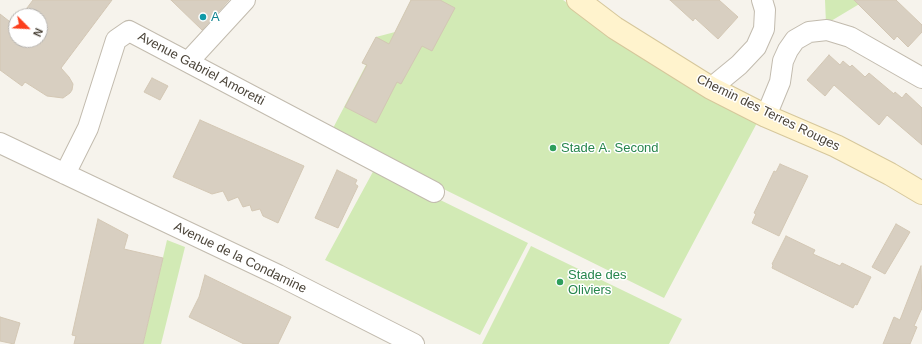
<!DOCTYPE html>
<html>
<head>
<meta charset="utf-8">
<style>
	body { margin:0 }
	#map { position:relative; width:922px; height:344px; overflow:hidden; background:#f6f3ec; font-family:Arial,sans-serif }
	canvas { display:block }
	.north { position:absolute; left:8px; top:8px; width:40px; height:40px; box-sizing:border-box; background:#fff; border:1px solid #b7b4b0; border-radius:50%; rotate:114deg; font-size:11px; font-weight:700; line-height:16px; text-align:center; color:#4b4439 }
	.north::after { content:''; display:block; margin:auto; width:14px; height:18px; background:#fc3f1d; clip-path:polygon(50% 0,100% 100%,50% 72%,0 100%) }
</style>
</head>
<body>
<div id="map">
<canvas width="922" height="344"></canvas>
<div class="north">N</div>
</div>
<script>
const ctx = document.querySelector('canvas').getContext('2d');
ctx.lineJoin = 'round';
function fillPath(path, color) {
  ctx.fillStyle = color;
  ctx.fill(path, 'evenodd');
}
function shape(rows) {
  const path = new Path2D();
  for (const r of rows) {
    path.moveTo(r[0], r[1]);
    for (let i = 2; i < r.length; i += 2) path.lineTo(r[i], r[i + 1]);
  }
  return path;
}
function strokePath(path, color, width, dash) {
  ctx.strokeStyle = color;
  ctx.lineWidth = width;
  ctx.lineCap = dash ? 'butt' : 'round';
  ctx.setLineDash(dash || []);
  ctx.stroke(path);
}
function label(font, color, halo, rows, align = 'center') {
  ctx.font = font + ' Arial,sans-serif';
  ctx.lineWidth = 3;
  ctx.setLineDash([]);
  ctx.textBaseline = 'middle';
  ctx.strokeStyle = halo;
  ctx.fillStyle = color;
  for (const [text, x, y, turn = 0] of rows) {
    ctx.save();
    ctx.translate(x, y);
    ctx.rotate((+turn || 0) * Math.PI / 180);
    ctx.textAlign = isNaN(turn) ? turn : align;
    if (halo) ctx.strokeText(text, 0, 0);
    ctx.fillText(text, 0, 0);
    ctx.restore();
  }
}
const green = shape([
	[411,0,563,0,687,85,758,121,664,298,391,163,331,132,366,65,362,63,376,37,395,32],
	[825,0,866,0,826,24],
	[375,168,528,243,480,335,325,260],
	[167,240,185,247,161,344,143,344],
	[531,246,682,319,669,344,482,344]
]);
const building = shape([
	[33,0,112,0,61,68,69,77,73,84,72,90,70,93,63,98,47,96,25,82,22,86,0,70,0,14,14,25,16,22,16,40,40,40,40,16,21,16,33,0],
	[171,0,229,0,202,30,171,0],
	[411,0,440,0,455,8,432,51,422,46,401,84,397,82,376,123,345,107,367,65,362,63,376,37,389,44,411,0],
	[670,0,719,0,738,17,718,39,695,18,693,21,670,0],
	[854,0,896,0,922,25,922,32,908,47,897,36,894,40,854,0],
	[829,55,840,65,843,61,850,67,852,65,865,77,869,73,894,94,895,92,902,98,906,93,922,108,922,145,887,115,879,125,834,85,825,96,807,80,829,55],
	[152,78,168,86,160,100,144,92,152,78],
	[200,120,304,166,278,223,263,216,260,209,252,211,250,205,243,207,238,197,228,201,223,191,212,194,173,177,200,120],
	[780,164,808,176,779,236,752,223,756,214,754,213,774,171,776,172,780,164],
	[337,170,357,180,355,184,358,186,338,228,315,218,337,170],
	[98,219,128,235,124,249,163,258,143,344,74,344,76,336,72,335,98,219],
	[896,224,910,232,885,274,872,267,896,224],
	[786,236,815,250,813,254,840,266,842,263,871,277,857,305,855,304,853,308,772,268,773,265,772,264,786,236],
	[921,266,922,308,914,326,917,327,910,344,883,344,894,317,900,320,921,266],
	[205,275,291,317,278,344,244,344,189,317,199,297,205,275],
	[0,317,20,323,14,344,0,341,0,317]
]);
const street = shape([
	[188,62,245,0],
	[711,88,739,65,756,47,764,29,765,10,762,0],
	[766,116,780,82,783,61,788,50,795,40,809,32,827,30,850,37,922,78],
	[0,143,278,275,414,344],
	[65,174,88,128,116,40,129,31,434,192]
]);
const secondary = shape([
	[578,0,615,28,711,88,766,116,836,146,890,174,922,193]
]);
const markers = [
	[203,17,4,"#0f9aa8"],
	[553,148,4,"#2e9e5b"],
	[560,282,4,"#2e9e5b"]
];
const cultureNames = [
	["A",211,17]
];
const streetNames = [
	["Avenue Gabriel Amoretti",201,69,28],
	["Chemin des Terres Rouges",768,113,26],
	["Avenue de la Condamine",240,258,26]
];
const leisureNames = [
	["Stade A. Second",561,148],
	["Stade des",568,275],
	["Oliviers",568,290]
];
fillPath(green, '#d2eab5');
fillPath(building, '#d8cfc1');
strokePath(building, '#d3c7b4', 1);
strokePath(street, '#c2bbae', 22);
strokePath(secondary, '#d6c79b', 24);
strokePath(street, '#fff', 20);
strokePath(secondary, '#fff3cd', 22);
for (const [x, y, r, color] of markers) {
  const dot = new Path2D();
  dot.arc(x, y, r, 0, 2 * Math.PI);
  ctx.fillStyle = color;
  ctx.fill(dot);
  strokePath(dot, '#fff', 1.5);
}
label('13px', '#0d838f', '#fff', cultureNames, 'left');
label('13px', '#4b4439', '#fff', streetNames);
label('13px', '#27864d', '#fff', leisureNames, 'left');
</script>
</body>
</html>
